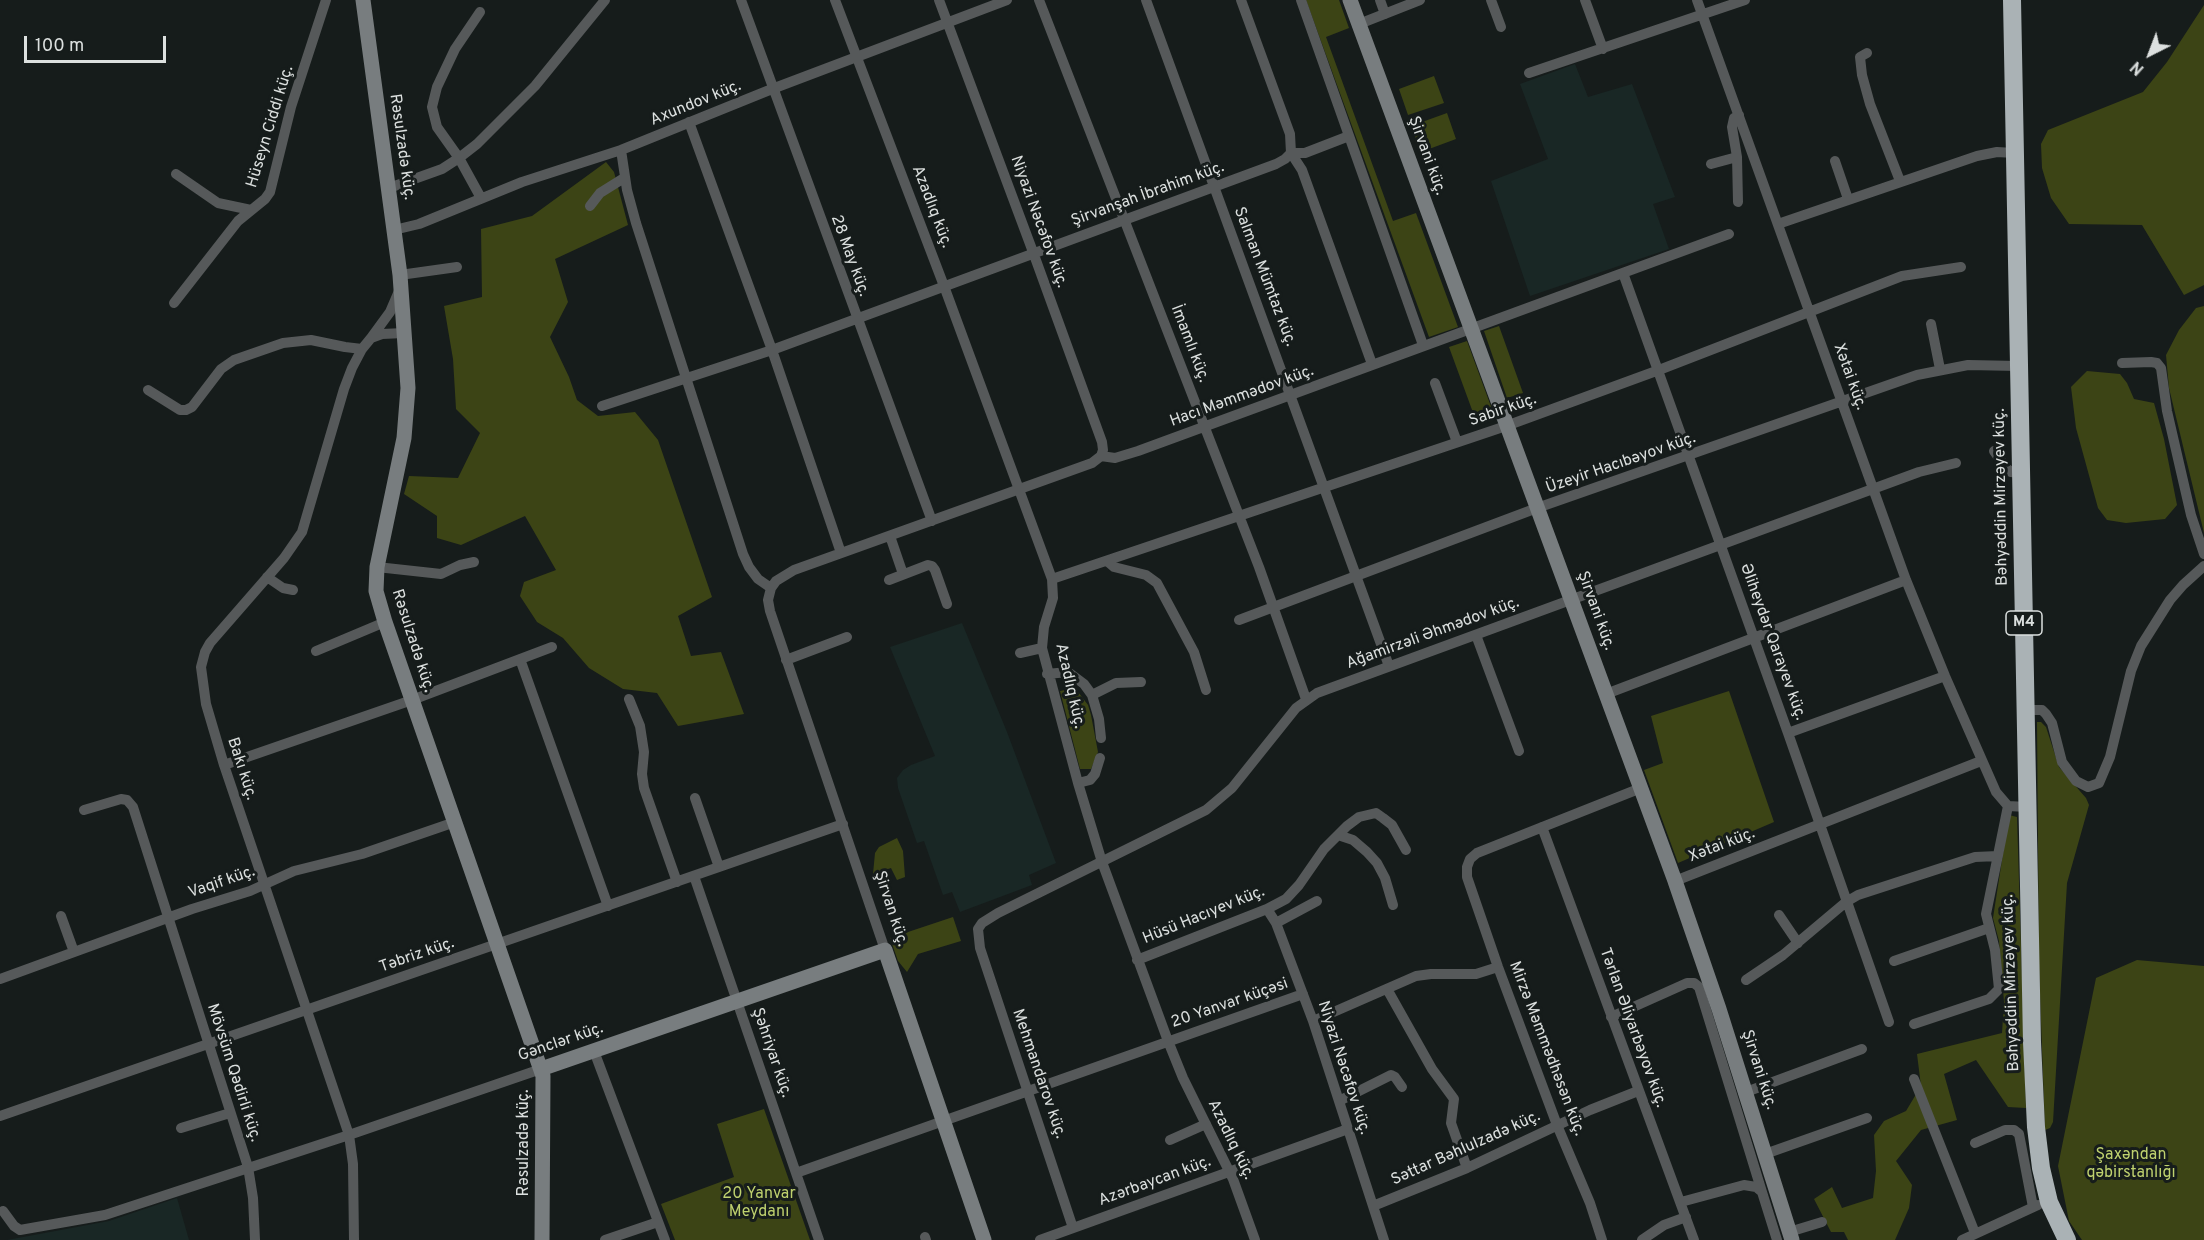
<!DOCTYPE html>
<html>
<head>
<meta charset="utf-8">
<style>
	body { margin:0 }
	#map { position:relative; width:2204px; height:1240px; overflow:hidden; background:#161c1b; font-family:Overpass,sans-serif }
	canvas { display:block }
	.north { position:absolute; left:2120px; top:24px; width:60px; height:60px; -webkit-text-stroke:4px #161c1b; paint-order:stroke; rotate:222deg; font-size:16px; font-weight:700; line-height:24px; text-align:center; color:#dce0df }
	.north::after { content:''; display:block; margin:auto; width:21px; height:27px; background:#dce0df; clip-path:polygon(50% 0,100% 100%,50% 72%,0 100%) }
	.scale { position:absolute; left:24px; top:36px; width:142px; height:27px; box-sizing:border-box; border:3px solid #dce0df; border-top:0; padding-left:8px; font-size:18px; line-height:21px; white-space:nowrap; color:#dce0df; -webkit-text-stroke:4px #161c1b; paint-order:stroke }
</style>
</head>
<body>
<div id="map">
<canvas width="2204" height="1240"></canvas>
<div class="north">N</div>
<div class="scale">100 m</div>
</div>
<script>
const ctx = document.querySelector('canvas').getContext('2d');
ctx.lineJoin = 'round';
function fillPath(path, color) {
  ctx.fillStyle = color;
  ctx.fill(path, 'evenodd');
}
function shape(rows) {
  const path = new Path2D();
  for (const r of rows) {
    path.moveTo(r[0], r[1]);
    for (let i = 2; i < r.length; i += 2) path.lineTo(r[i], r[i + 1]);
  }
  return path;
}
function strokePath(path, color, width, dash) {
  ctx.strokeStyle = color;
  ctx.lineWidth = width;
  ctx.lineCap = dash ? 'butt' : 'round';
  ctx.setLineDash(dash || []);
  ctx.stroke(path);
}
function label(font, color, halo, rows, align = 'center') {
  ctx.font = font + ' Overpass,sans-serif';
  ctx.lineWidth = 6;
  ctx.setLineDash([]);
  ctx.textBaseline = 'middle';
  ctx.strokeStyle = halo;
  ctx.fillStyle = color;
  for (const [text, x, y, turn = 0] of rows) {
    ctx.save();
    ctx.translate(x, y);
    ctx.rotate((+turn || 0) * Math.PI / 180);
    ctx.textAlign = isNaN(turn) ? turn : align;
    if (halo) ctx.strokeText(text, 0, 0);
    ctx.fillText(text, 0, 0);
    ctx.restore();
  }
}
const built = shape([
	[1575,64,1588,97,1632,84,1675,197,1653,204,1669,249,1530,296,1491,181,1548,159,1520,84],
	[962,623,1007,732,1056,863,1029,875,1032,885,960,912,952,892,943,895,924,841,917,843,898,788,897,778,903,770,911,765,935,756,890,647],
	[177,1198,189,1240,7,1240,109,1221]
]);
const green = shape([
	[1306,0,1339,0,1349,28,1326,37,1393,221,1416,213,1458,327,1429,337],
	[2204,5,2204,285,2184,295,2142,225,2069,224,2051,198,2042,168,2041,144,2048,130,2143,92,2167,62],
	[1434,76,1444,103,1408,115,1399,89],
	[1447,113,1456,139,1421,152,1411,126],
	[606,162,614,172,628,225,555,259,568,302,550,337,569,377,577,400,598,416,635,412,658,440,712,597,678,616,691,656,721,652,744,714,678,726,657,693,623,689,589,668,563,638,537,622,520,596,524,582,556,570,525,516,461,545,437,538,437,516,404,494,409,476,458,478,480,433,456,409,453,359,444,306,482,297,481,229,532,216],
	[2204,306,2204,533,2169,388,2166,355,2179,330,2196,308],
	[1499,326,1523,393,1507,398,1484,331],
	[1467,341,1493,412,1475,418,1449,347],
	[2087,371,2120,374,2127,383,2134,399,2154,403,2164,439,2177,505,2165,519,2126,523,2107,520,2098,508,2076,428,2071,387],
	[1075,688,1088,705,1091,715,1098,752,1091,769,1080,769,1060,691],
	[1729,691,1774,822,1678,863,1644,770,1663,763,1651,716],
	[2037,722,2041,722,2046,727,2059,767,2086,798,2089,805,2067,883,2053,1122,2050,1128,2045,1130,2039,967],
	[2009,815,2017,817,2026,1108,2008,1107,1976,1060,1944,1074,1957,1120,1921,1130,1896,1161,1912,1185,1909,1208,1895,1240,1848,1240,1844,1232,1831,1232,1814,1199,1832,1187,1842,1208,1873,1198,1876,1171,1874,1135,1884,1121,1906,1111,1921,1086,1917,1054,2002,1033,2004,1002,1999,941,1993,918],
	[897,838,903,851,905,877,897,880,891,868,873,874,875,853,879,847],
	[953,917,961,941,918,954,907,972,898,961,890,938],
	[2137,960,2204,966,2204,1240,2082,1240,2069,1221,2058,1166,2096,978],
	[764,1109,810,1240,675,1240,661,1204,734,1177,717,1124]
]);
const street = shape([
	[741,0,932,521],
	[835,0,944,286,1052,579,1053,598,1044,627,1042,648,1078,783,1102,862,1168,1041,1183,1078,1233,1179,1255,1240],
	[939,0,1033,252,1102,442,1103,450,1101,456],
	[1039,0,1259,567,1306,699],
	[1146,0,1389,666],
	[1241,0,1290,134,1291,153,1302,170,1372,364],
	[1301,0,1423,345],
	[1380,0,1385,14],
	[1491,0,1501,27],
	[1585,0,1603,49],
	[1697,0,1906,580,1945,676,1996,792,2008,806,2027,807],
	[480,12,455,49,437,87,432,107,437,127,459,158,481,198],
	[1359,24,1420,0],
	[1867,53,1860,57,1862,75,1870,104,1900,181],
	[1529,73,1745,0],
	[689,122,772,350,841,553],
	[621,150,627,190,636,223,743,554,749,567,758,579,771,588],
	[1291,153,1305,153,1349,136],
	[1835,161,1848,199],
	[1711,164,1737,157],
	[176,174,218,203,251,210],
	[389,188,442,169,459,158,477,144,535,86,605,0],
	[1738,202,1737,157,1732,127,1734,118,1739,115],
	[590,206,600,193,624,178],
	[1778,224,1977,156,1997,152,2014,153],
	[394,230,419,224,522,182,621,150,772,89,1007,0],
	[1623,273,1788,733,1889,1022],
	[400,275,457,267],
	[399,291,390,312,371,338,382,334,404,333],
	[174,303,238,221,265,199,270,192,291,107,326,0],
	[1931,324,1940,369],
	[2122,363,2151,362,2157,363,2161,368,2167,411,2191,515,2204,554],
	[1435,383,1457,442],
	[148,390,180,410,186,410,192,407,221,369,234,360,283,343,311,340,345,347,362,349],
	[602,406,772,350,1276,164,1285,159,1291,153],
	[1994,451,2006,468,2011,472,2020,473],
	[890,536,903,574],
	[1107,561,1114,567,1146,575,1157,583,1194,652,1206,690],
	[377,567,441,574,460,565,474,562],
	[267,577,283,588,293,590],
	[1052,579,1506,426,1659,370,1902,276,1961,267],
	[889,580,928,565,932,566,935,570,947,604],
	[1239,620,1537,508,1917,375,1968,365,2018,366],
	[1476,635,1519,751],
	[316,651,385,622],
	[1020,653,1042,648],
	[520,659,608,906],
	[786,660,847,637],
	[1047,674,1068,672,1084,684,1092,695,1116,683,1141,682],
	[1606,694,1906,580],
	[1092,695,1099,719,1101,738],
	[629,699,640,726,644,752,642,774,644,788,677,882],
	[2025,710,2042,710,2046,714,2052,723,2062,762,2076,781,2088,787,2099,783,2110,757,2131,671,2141,646,2170,600,2183,585,2204,566],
	[1788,733,1945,676],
	[224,765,412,700,552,647],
	[1078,783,1090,780,1095,774,1100,758],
	[695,798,719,867],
	[84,810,121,799,127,800,133,807,248,1167,253,1198,255,1240],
	[1542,827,1694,1240],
	[1338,835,1353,840,1367,852,1377,863,1385,878,1393,905],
	[694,876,819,1240],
	[1675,881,1981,761],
	[1267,909,1276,923,1313,1021,1384,1240],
	[1779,915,1798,943],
	[61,916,74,952],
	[1276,923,1317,901],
	[885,950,770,611,768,600,771,588,776,581,794,570,1092,463,1101,456,1115,458,1138,451,1729,234],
	[1137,960,1267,909,1286,899,1299,885,1324,849,1347,826,1359,817,1376,813,1383,818,1392,825,1406,850],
	[1894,961,1989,928],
	[0,979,192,909,250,891,294,871,362,854,455,822],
	[1746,980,1783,955,1846,902,1858,895,1975,857,1998,856],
	[1387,989,1432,1069,1454,1099,1451,1123,1467,1168],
	[1611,1017,1687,983,1694,983,1699,987,1762,1192],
	[1313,1021,1416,976,1431,974,1476,974,1498,967],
	[1914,1024,1989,999,1999,989,1995,950,1986,914,2008,806],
	[594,1051,665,1240],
	[1914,1079,1975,1233],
	[1746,1092,1862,1049],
	[1339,1101,1391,1075,1395,1077,1402,1087],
	[0,1116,843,824],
	[181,1128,230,1113],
	[1170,1140,1206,1124],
	[1975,1143,2005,1130,2014,1130,2019,1134,2033,1207],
	[1765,1154,1867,1118],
	[796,1173,1303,994],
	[1681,1202,1744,1185,1756,1187,1762,1192,1777,1240],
	[1373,1206,1467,1168,1590,1110,1638,1091],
	[3,1211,14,1226,20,1230,105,1215,349,1135,541,1069],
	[1073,1228,980,948,978,929,982,923,998,913,1206,810,1232,788,1296,708,1317,693,1919,472,1956,463],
	[1789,1232,1822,1222],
	[925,1237,926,1240],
	[354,1240,353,1164,349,1135,224,765,206,704,201,667,205,652,210,643,284,558,302,532,344,389,352,368,362,349,371,338],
	[605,1240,658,1222],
	[1040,1240,1348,1129],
	[1602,1240,1590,1203,1557,1125,1498,967,1467,877,1467,867,1470,859,1477,853,1641,788],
	[1642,1240,1664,1225,1686,1217],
	[1962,1240,2038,1205]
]);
const secondary = shape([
	[363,0,400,275,408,388,404,438,377,567,376,591,385,622,543,1076,542,1240],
	[1350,0,1675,881,1719,1009,1792,1240],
	[541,1069,885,950,984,1240]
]);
const highway = shape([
	[2012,0,2032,1042,2036,1127,2041,1168,2049,1202,2067,1240]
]);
const shields = [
	[2024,623,36]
];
const shieldNames = [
	["M4",2024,623]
];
const streetNames = [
	["Axundov küç.",696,104,-22],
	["Hüseyn Ciddi küç.",271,127,-73],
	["Rəsulzadə küç.",401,147,82],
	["Şirvani küç.",1426,156,70],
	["Şirvanşah İbrahim küç.",1148,195,-20],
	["Azadlıq küç.",931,207,69],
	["Niyazi Nəcəfov küç.",1038,222,70],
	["28 May küç.",849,256,70],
	["Salman Mümtaz küç.",1264,277,69],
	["İmamlı küç.",1189,344,69],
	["Xətai küç.",1849,377,70],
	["Hacı Məmmədov küç.",1242,397,-20],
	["Sabir küç.",1503,411,-19],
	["Üzeyir Hacıbəyov küç.",1621,464,-19],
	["Bəhyəddin Mirzəyev küç.",2002,497,-91],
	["Şirvani küç.",1595,611,70],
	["Ağamirzəli Əhmədov küç.",1433,634,-20],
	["Rəsulzadə küç.",412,641,72],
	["Əliheydər Qarayev küç.",1772,642,70],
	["Azadlıq küç.",1069,686,77],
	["Bakı küç.",241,769,72],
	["Xətai küç.",1722,846,-21],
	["Vaqif küç.",222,883,-19],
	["Şirvan küç.",890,909,72],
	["Hüsü Hacıyev küç.",1204,916,-22],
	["Təbriz küç.",417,956,-19],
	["Bəhyəddin Mirzəyev küç.",2012,983,-92],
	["20 Yanvar küçəsi",1230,1004,-19],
	["Tərlan Əliyarbəyov küç.",1632,1028,70],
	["Gənclər küç.",561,1043,-19],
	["Mirzə Məmmədhəsən küç.",1546,1049,69],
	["Şəhriyar küç.",771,1053,71],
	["Niyazi Nəcəfov küç.",1343,1068,72],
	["Şirvani küç.",1758,1070,72],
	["Mövsüm Qədirli küç.",233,1073,72],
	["Mehmandarov küç.",1038,1074,71],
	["Azadlıq küç.",1230,1140,64],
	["Rəsulzadə küç.",525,1143,-90],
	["Səttar Bəhlulzadə küç.",1466,1149,-24],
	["Azərbaycan küç.",1155,1182,-20]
];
const parkNames = [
	["Şaxəndan",2131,1156],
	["qəbirstanlığı",2131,1174],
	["20 Yanvar",759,1195],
	["Meydanı",759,1213]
];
fillPath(built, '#192725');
fillPath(green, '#3c4415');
strokePath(street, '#56595a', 10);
strokePath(secondary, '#787d7f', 15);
strokePath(highway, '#aab2b5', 18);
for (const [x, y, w] of shields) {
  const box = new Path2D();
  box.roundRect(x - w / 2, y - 12, w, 24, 4.5);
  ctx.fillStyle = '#161c1b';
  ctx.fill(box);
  strokePath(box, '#dce0df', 1.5);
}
label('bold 15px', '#dce0df', null, shieldNames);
label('16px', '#dce0df', '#161c1b', streetNames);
label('16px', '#bfd16e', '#161c1b', parkNames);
</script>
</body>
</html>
